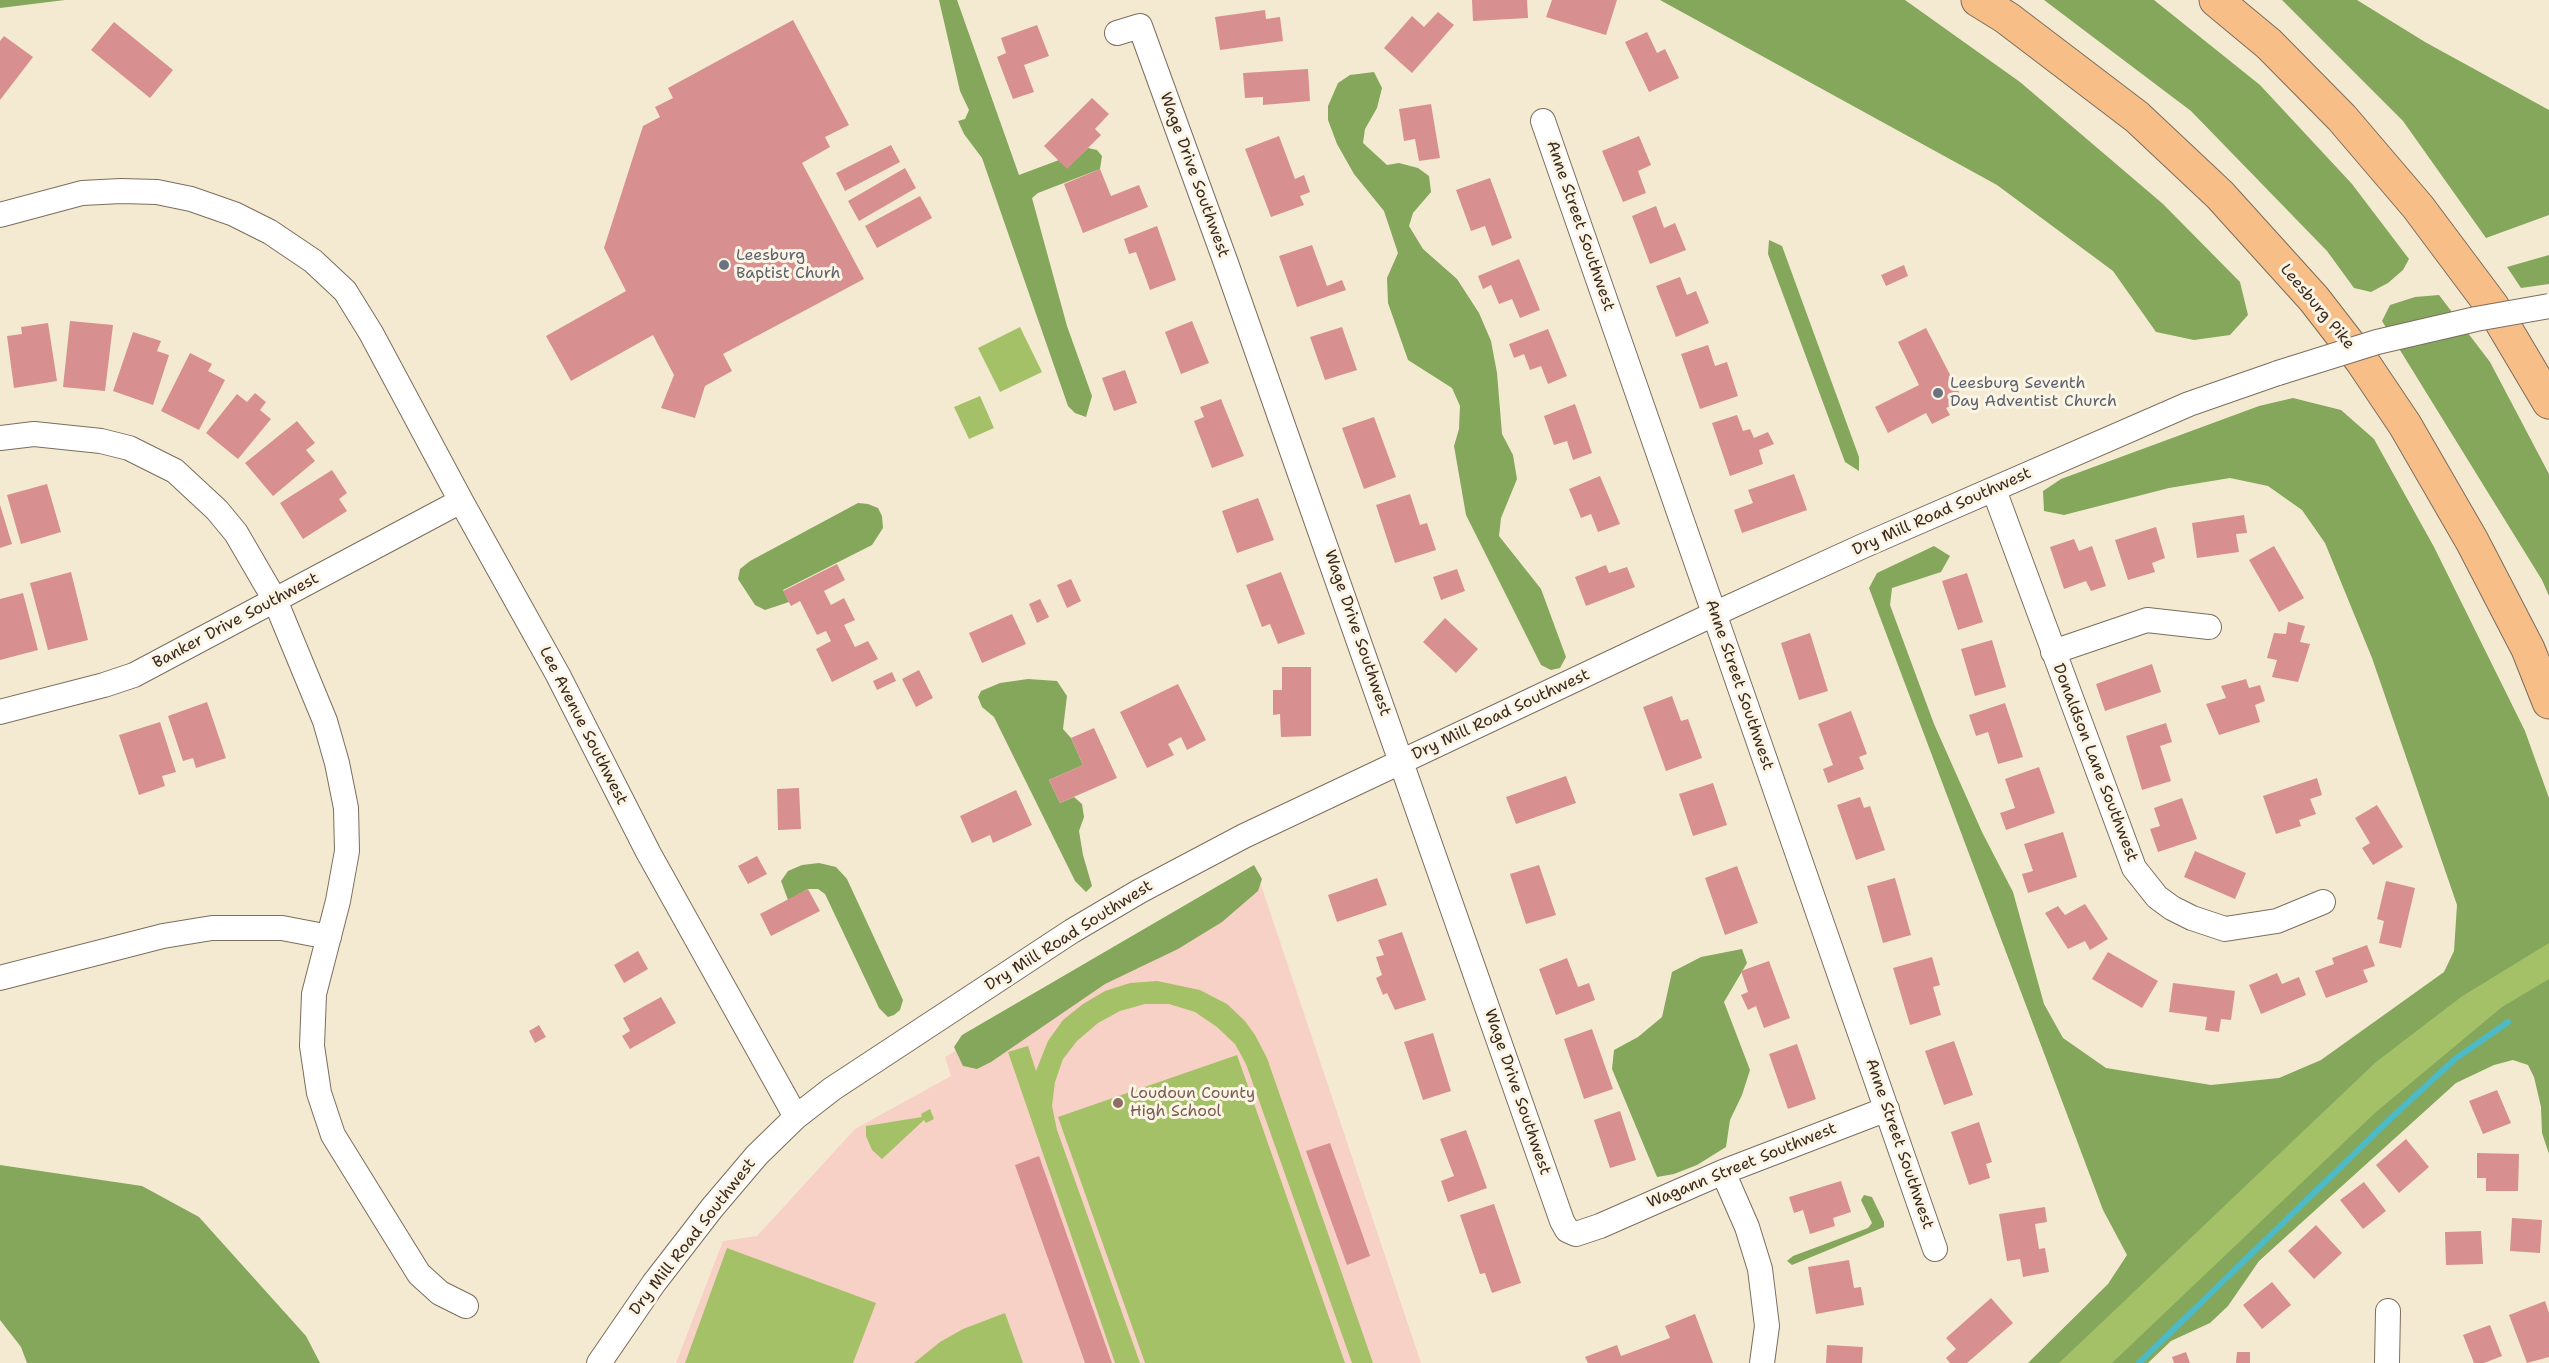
<!DOCTYPE html>
<html>
<head>
<meta charset="utf-8">
<style>
	body { margin:0 }
	canvas { display:block; background:#f4ead1 }
</style>
</head>
<body>
<canvas width="2549" height="1363"></canvas>
<script>
const ctx = document.querySelector('canvas').getContext('2d');
ctx.lineJoin = 'round';
function fillPath(path, color) {
  ctx.fillStyle = color;
  ctx.fill(path, 'evenodd');
}
function shape(rows) {
  const path = new Path2D();
  for (const r of rows) {
    path.moveTo(r[0], r[1]);
    for (let i = 2; i < r.length; i += 2) path.lineTo(r[i], r[i + 1]);
  }
  return path;
}
function strokePath(path, color, width, dash) {
  ctx.strokeStyle = color;
  ctx.lineWidth = width;
  ctx.lineCap = dash ? 'butt' : 'round';
  ctx.setLineDash(dash || []);
  ctx.stroke(path);
}
function label(font, color, halo, rows, align = 'center') {
  ctx.font = font + ' "Shantell Sans",sans-serif';
  ctx.lineWidth = 6;
  ctx.setLineDash([]);
  ctx.textBaseline = 'middle';
  ctx.strokeStyle = halo;
  ctx.fillStyle = color;
  for (const [text, x, y, turn = 0] of rows) {
    ctx.save();
    ctx.translate(x, y);
    ctx.rotate((+turn || 0) * Math.PI / 180);
    ctx.textAlign = isNaN(turn) ? turn : align;
    if (halo) ctx.strokeText(text, 0, 0);
    ctx.fillText(text, 0, 0);
    ctx.restore();
  }
}
const built = shape([
	[1259,879,1421,1363,676,1363,723,1241,757,1236,855,1129,951,1076,945,1057]
]);
const green = shape([
	[1020,327,1042,372,1000,392,978,348],
	[980,396,994,428,969,439,954,407],
	[2549,934,2549,1005,2508,1035,2146,1363,2033,1363,2389,1028],
	[1157,981,1200,990,1227,1004,1245,1021,1255,1035,1267,1058,1373,1363,1352,1363,1246,1064,1235,1044,1217,1027,1195,1012,1169,1004,1145,1004,1120,1011,1098,1023,1077,1041,1063,1059,1055,1082,1052,1106,1057,1130,1140,1363,1115,1363,1008,1052,1028,1046,1036,1071,1048,1041,1063,1020,1083,1004,1105,991,1130,983],
	[1237,1055,1345,1363,1145,1363,1058,1117],
	[930,1109,934,1119,926,1123,924,1120,882,1159,872,1150,866,1136,866,1126,922,1117,921,1114],
	[727,1248,876,1303,853,1363,685,1363],
	[1005,1313,1023,1363,914,1363,940,1342,963,1329]
]);
const forest = shape([
	[0,0,65,0,0,8],
	[939,0,957,0,1019,175,1059,160,1067,168,1088,148,1097,150,1102,156,1100,169,1038,193,1032,198,1067,326,1092,396,1086,417,1075,413,1068,406,982,158,964,134,958,121,965,119,969,110,960,91],
	[1660,0,1905,0,2020,82,2163,204,2240,282,2248,315,2230,335,2194,340,2156,332,2113,271,1997,185],
	[2044,0,2154,0,2260,85,2352,184,2409,259,2403,270,2388,283,2371,292,2354,288,2327,251,2191,111],
	[2282,0,2357,0,2425,42,2549,110,2549,215,2486,238,2403,121],
	[1374,72,1382,88,1377,108,1365,129,1363,143,1387,165,1399,163,1418,168,1429,176,1431,192,1413,213,1409,226,1423,249,1457,279,1479,313,1491,341,1497,373,1502,434,1513,455,1517,479,1501,518,1499,536,1541,589,1566,657,1560,668,1551,670,1541,665,1466,515,1454,446,1459,429,1460,406,1452,388,1408,360,1388,303,1387,278,1398,253,1384,211,1354,174,1337,144,1328,120,1328,106,1338,83,1350,75],
	[1769,240,1782,246,1859,457,1859,471,1845,462,1768,254],
	[2549,255,2549,284,2521,288,2507,267],
	[2439,295,2490,362,2549,474,2549,596,2542,580,2382,321,2390,305,2415,297],
	[2293,398,2341,410,2374,439,2434,547,2525,731,2549,798,2549,943,2461,997,2376,1062,2059,1363,2028,1363,2108,1284,2127,1255,2103,1210,1869,588,1877,573,1934,546,1950,556,1941,572,1892,588,1890,605,1934,724,1982,832,2013,892,2044,1004,2063,1038,2106,1068,2211,1085,2279,1078,2321,1060,2444,972,2454,951,2457,905,2372,658,2325,543,2302,510,2268,486,2230,478,2169,488,2064,515,2044,511,2043,491,2061,479,2259,406],
	[858,503,868,504,878,508,882,516,883,528,872,545,783,590,789,602,765,610,755,605,738,579,740,569,750,561],
	[1028,679,1057,681,1067,696,1063,729,1071,738,1083,765,1049,780,1060,803,1074,797,1082,804,1084,817,1079,831,1083,855,1092,886,1086,892,1075,881,994,717,982,707,978,697,981,691,1000,683],
	[819,863,836,867,847,879,903,1000,900,1010,894,1015,888,1017,879,1008,825,894,818,889,808,889,788,900,781,881,788,871,802,865],
	[1254,865,1262,879,1258,891,1222,922,1178,949,1105,984,991,1062,977,1069,963,1066,954,1047,962,1035],
	[1742,949,1747,963,1724,1002,1750,1070,1742,1095,1730,1120,1726,1147,1697,1165,1674,1174,1657,1177,1612,1069,1614,1050,1638,1037,1662,1017,1672,972,1701,957],
	[2549,979,2549,1154,2542,1133,2541,1107,2534,1077,2528,1065,2513,1060,2494,1065,2456,1083,2259,1261,2228,1306,2210,1323,2171,1341,2148,1363,2112,1363,2376,1112,2502,1007],
	[0,1165,142,1186,199,1217,306,1336,320,1363,27,1363,21,1347,0,1320],
	[1864,1195,1872,1197,1884,1222,1884,1227,1792,1265,1787,1261,1793,1256,1868,1228,1872,1223,1861,1200]
]);
const stream = shape([
	[2139,1363,2390,1119,2455,1059,2508,1022]
]);
const building = shape([
	[1472,0,1527,0,1528,18,1473,21],
	[1552,0,1617,0,1606,35,1546,17],
	[1265,10,1266,19,1280,17,1283,41,1220,50,1215,17],
	[1438,12,1454,25,1412,73,1384,48,1412,16,1424,27],
	[793,20,849,125,825,137,830,147,802,163,864,279,723,354,732,371,705,386,695,418,661,408,674,375,653,335,571,381,546,336,626,291,604,248,643,126,660,117,655,107,673,98,668,88],
	[114,22,173,70,150,98,91,50],
	[1037,25,1049,56,1024,65,1034,92,1013,99,997,57,1006,53,1001,38],
	[1647,32,1657,53,1665,49,1679,78,1649,92,1625,42],
	[4,36,33,57,0,100,0,41],
	[1308,69,1310,101,1263,105,1263,97,1245,98,1243,73],
	[1092,98,1109,114,1095,129,1101,135,1067,169,1044,146],
	[1431,104,1440,158,1419,161,1415,139,1404,141,1399,109],
	[1279,136,1295,179,1304,175,1310,192,1300,196,1304,205,1271,217,1245,149],
	[1639,136,1651,165,1638,171,1646,193,1623,202,1602,151],
	[891,145,900,162,845,191,836,173],
	[905,168,916,188,859,221,848,201],
	[1100,169,1111,196,1139,185,1148,207,1083,233,1064,184],
	[1490,178,1512,238,1492,246,1485,226,1471,231,1456,190],
	[920,196,932,218,877,248,865,226],
	[1656,206,1664,228,1675,223,1686,250,1650,264,1632,216],
	[1157,226,1176,280,1150,290,1136,252,1129,254,1124,239],
	[1312,245,1327,286,1342,280,1346,290,1297,307,1279,256],
	[1519,259,1540,310,1520,318,1512,299,1499,304,1491,285,1483,289,1478,276],
	[1904,265,1908,276,1886,286,1881,275],
	[1680,277,1687,295,1696,291,1709,323,1676,337,1656,286],
	[70,321,113,325,105,391,63,387],
	[1192,321,1209,363,1181,374,1165,332],
	[48,323,57,381,14,388,7,336,22,334,21,327],
	[1342,327,1357,370,1325,380,1310,337],
	[1926,328,1963,400,1946,408,1950,415,1932,424,1926,413,1888,433,1875,407,1919,385,1898,342],
	[1548,329,1567,376,1548,384,1541,366,1530,370,1524,354,1514,358,1509,344],
	[133,332,161,341,157,351,169,355,153,405,113,391],
	[1708,345,1715,366,1727,362,1738,396,1700,409,1681,354],
	[190,353,212,364,208,371,225,380,199,430,161,411],
	[1125,370,1137,403,1114,411,1102,378],
	[255,393,266,402,260,410,271,419,238,459,206,433,237,394,247,402],
	[1221,399,1244,456,1212,468,1194,421,1204,417,1200,407],
	[1575,404,1592,453,1573,460,1567,441,1554,445,1544,416],
	[1737,415,1743,431,1750,429,1754,438,1768,432,1774,444,1759,450,1763,464,1730,476,1712,423],
	[1374,417,1396,477,1364,489,1342,428],
	[297,421,315,443,306,450,315,461,273,496,245,463],
	[332,470,347,493,339,499,347,511,303,539,280,503],
	[1794,474,1807,510,1742,533,1734,510,1753,503,1748,490],
	[1600,476,1620,524,1598,532,1591,514,1581,518,1569,489],
	[47,484,61,532,21,544,7,495],
	[1410,494,1420,525,1427,523,1436,550,1395,563,1376,505],
	[1258,498,1274,540,1237,553,1222,511],
	[0,505,12,544,0,548],
	[2244,515,2247,533,2236,534,2239,552,2197,558,2192,523],
	[2156,527,2165,558,2152,563,2155,572,2128,580,2115,540],
	[2074,539,2079,551,2092,546,2106,586,2091,591,2086,581,2064,589,2050,547],
	[2274,546,2304,598,2279,612,2249,560],
	[837,564,845,580,824,591,831,605,844,598,855,620,844,625,855,647,868,641,878,659,832,682,816,649,831,641,826,631,817,635,800,601,791,606,783,591],
	[1606,565,1609,573,1627,567,1635,587,1586,606,1575,577],
	[1457,569,1465,591,1441,600,1433,577],
	[71,572,88,640,48,650,30,583],
	[1281,572,1305,634,1278,644,1270,624,1262,627,1246,585],
	[1967,573,1983,622,1958,630,1942,581],
	[1071,579,1081,601,1067,608,1057,585],
	[23,593,38,650,0,660,0,599],
	[1040,599,1049,617,1037,623,1029,604],
	[1012,614,1026,644,982,663,969,633],
	[1445,618,1478,649,1456,673,1423,642],
	[2288,622,2305,626,2300,642,2310,644,2298,682,2272,677,2277,660,2267,658,2274,633,2286,634],
	[1810,633,1828,691,1799,700,1781,643],
	[1992,640,2006,687,1975,696,1961,649],
	[2152,664,2161,692,2105,711,2096,684],
	[1282,667,1311,667,1311,736,1281,737,1280,714,1273,715,1273,690,1282,690],
	[919,670,933,698,916,707,902,679],
	[892,672,896,681,877,690,873,681],
	[2246,679,2249,688,2260,685,2265,701,2255,705,2260,722,2219,735,2206,704,2226,698,2221,686],
	[1178,684,1206,740,1187,750,1181,737,1168,744,1174,755,1147,768,1120,712],
	[1672,696,1681,721,1688,719,1702,758,1666,771,1643,707],
	[207,702,226,758,196,768,193,758,183,761,168,716],
	[2005,703,2023,757,1998,764,1988,732,1976,736,1969,715],
	[1851,711,1867,754,1859,757,1864,769,1828,783,1823,769,1833,765,1818,724],
	[160,722,176,772,162,776,165,786,139,795,119,735],
	[2166,723,2172,742,2160,746,2171,781,2142,790,2126,736],
	[1094,728,1117,778,1060,803,1049,780,1083,765,1071,738],
	[2039,767,2055,813,2006,830,2000,813,2015,808,2005,779],
	[1566,776,1576,803,1516,824,1506,797],
	[2317,778,2322,795,2310,799,2316,814,2299,820,2301,826,2276,834,2263,796],
	[1713,783,1727,825,1693,836,1679,794],
	[799,788,801,829,778,830,777,789],
	[1016,790,1032,825,993,843,990,835,972,843,960,816],
	[1860,797,1864,808,1870,806,1885,850,1856,860,1837,805],
	[2182,798,2197,839,2158,852,2150,829,2160,826,2154,808],
	[2377,805,2403,847,2373,865,2362,848,2370,843,2355,818],
	[2063,832,2077,877,2028,893,2022,874,2033,871,2024,844],
	[2195,851,2246,873,2235,899,2184,877],
	[757,856,767,874,748,884,738,866],
	[1539,865,1556,915,1526,924,1510,874],
	[1737,866,1758,923,1725,935,1705,878],
	[1377,878,1387,905,1337,922,1328,895],
	[1895,878,1911,935,1883,943,1867,886],
	[2386,881,2415,888,2401,948,2379,943,2384,921,2377,919],
	[808,889,820,911,771,936,760,914],
	[2085,904,2108,939,2090,950,2085,941,2068,949,2045,913,2058,906,2065,915],
	[1402,932,1426,1000,1395,1010,1387,993,1383,995,1376,978,1382,975,1376,957,1384,955,1378,940],
	[2367,945,2375,966,2363,970,2368,982,2326,998,2315,971,2334,964,2332,958],
	[638,951,648,969,624,983,614,965],
	[2108,952,2158,981,2142,1008,2092,979],
	[1932,957,1940,985,1933,987,1941,1015,1910,1025,1893,968],
	[1567,958,1578,987,1589,983,1595,1000,1556,1015,1539,969],
	[1769,961,1790,1018,1764,1028,1756,1006,1748,1010,1741,995,1748,992,1741,971],
	[2277,973,2282,984,2299,977,2306,995,2261,1014,2249,985],
	[2173,983,2235,991,2231,1020,2221,1019,2219,1032,2205,1030,2207,1017,2169,1012],
	[661,997,676,1023,630,1049,622,1036,630,1031,623,1018],
	[539,1025,546,1037,535,1043,529,1031],
	[1592,1029,1613,1089,1584,1099,1564,1039],
	[1433,1033,1451,1091,1423,1100,1404,1042],
	[1954,1041,1973,1095,1944,1105,1925,1051],
	[1797,1044,1816,1099,1788,1109,1769,1054],
	[2497,1090,2511,1123,2483,1134,2469,1101],
	[1620,1111,1636,1160,1610,1168,1594,1120],
	[1979,1122,1992,1162,1986,1164,1990,1178,1969,1185,1951,1132],
	[1466,1130,1487,1188,1448,1202,1441,1181,1454,1176,1440,1139],
	[2406,1139,2429,1167,2399,1193,2376,1165],
	[1330,1143,1370,1256,1347,1265,1306,1151],
	[2477,1153,2519,1154,2518,1191,2486,1191,2486,1178,2477,1178],
	[1039,1156,1112,1363,1085,1363,1015,1165],
	[1841,1181,1851,1212,1833,1218,1835,1226,1810,1234,1803,1210,1794,1213,1789,1197],
	[2364,1182,2386,1211,2363,1229,2340,1200],
	[1494,1204,1521,1283,1492,1293,1485,1273,1480,1274,1460,1215],
	[2045,1207,2047,1222,2035,1224,2039,1249,2045,1248,2049,1272,2023,1277,2020,1259,2007,1261,1999,1214],
	[2512,1218,2542,1220,2540,1253,2510,1251],
	[2316,1225,2342,1253,2314,1279,2288,1251],
	[2481,1231,2483,1264,2446,1265,2445,1232],
	[1849,1260,1854,1288,1861,1287,1864,1305,1816,1314,1808,1267],
	[2272,1282,2291,1305,2262,1329,2243,1305],
	[1991,1298,2013,1323,1967,1363,1950,1363,1946,1358,1956,1349,1946,1338],
	[2545,1301,2549,1313,2549,1357,2527,1363,2509,1315],
	[1695,1314,1713,1363,1588,1363,1585,1357,1617,1345,1621,1356,1670,1338,1665,1326],
	[2490,1325,2502,1356,2484,1363,2474,1363,2463,1335],
	[1827,1345,1863,1347,1862,1363,1826,1363],
	[2186,1352,2190,1363,2174,1363,2172,1357],
	[2237,1352,2250,1352,2250,1363,2236,1363]
]);
const minor = shape([
	[1117,33,1140,26,1226,263,1562,1221,1567,1230,1576,1234,1600,1226,1723,1172,1887,1109],
	[1543,121,1935,1249],
	[0,215,82,193,121,191,157,192,191,199,234,214,270,232,313,261,345,291,371,333,461,501,558,675,648,852,796,1117],
	[0,438,34,434,101,441,129,448,175,471,217,510,236,533,275,600,325,721,337,763,346,808,347,851,338,901,314,994,312,1046,319,1093,333,1135,419,1274,440,1293,466,1306],
	[1994,490,2134,868,2157,897,2172,908,2192,918,2225,929,2277,921,2323,902],
	[2053,652,2147,620,2209,627],
	[0,712,104,685,134,675,461,501],
	[0,978,163,936,212,928,282,928,329,937],
	[1723,1172,1747,1227,1760,1269,1767,1326,1762,1363],
	[599,1363,654,1283,712,1208,757,1155,796,1117,832,1089,1072,931,1140,891,1244,836,1714,614,1863,546,2189,404,2278,373],
	[2387,1363,2388,1311]
]);
const highway = shape([
	[1978,0,2007,18,2137,117,2220,195,2314,299,2362,361,2405,425,2472,541,2528,649,2549,702],
	[2216,0,2269,44,2342,118,2418,207,2492,306,2549,402]
]);
const minorBridge = shape([
	[2278,373,2377,342,2476,319,2549,306]
]);
const markers = [
	[724,265,6,"#6b7280"],
	[1938,393,6,"#6b7280"],
	[1118,1103,6,"#8d6e63"]
];
const streetNames = [
	["Wage Drive Southwest",1194,175,70],
	["Anne Street Southwest",1580,226,71],
	["Leesburg Pike",2317,307,50],
	["Dry Mill Road Southwest",1942,512,-24],
	["Banker Drive Southwest",236,621,-28],
	["Wage Drive Southwest",1357,633,71],
	["Anne Street Southwest",1739,685,71],
	["Dry Mill Road Southwest",1501,715,-25],
	["Lee Avenue Southwest",583,726,63],
	["Donaldson Lane Southwest",2095,763,69],
	["Dry Mill Road Southwest",1069,936,-32],
	["Wage Drive Southwest",1517,1092,71],
	["Anne Street Southwest",1899,1144,71],
	["Wagann Street Southwest",1742,1166,-22],
	["Dry Mill Road Southwest",693,1237,-52]
];
const worshipNames = [
	["Leesburg",736,256],
	["Baptist Churh",736,274],
	["Leesburg Seventh",1950,384],
	["Day Adventist Church",1950,402]
];
const educationNames = [
	["Loudoun County",1130,1094],
	["High School",1130,1112]
];
fillPath(built, '#f7d1c6');
fillPath(green, '#a5c167');
fillPath(forest, '#84a75c');
strokePath(stream, '#4dbac6', 6);
fillPath(building, '#d7908f');
strokePath(minor, '#7c6d5d', 26);
strokePath(highway, '#7c6d5d', 35);
strokePath(minor, '#fff', 24);
strokePath(highway, '#f7be87', 33);
strokePath(minorBridge, '#7c6d5d', 26, []);
strokePath(minorBridge, '#fff', 24);
for (const [x, y, r, color] of markers) {
  const dot = new Path2D();
  dot.arc(x, y, r, 0, 2 * Math.PI);
  ctx.fillStyle = color;
  ctx.fill(dot);
  strokePath(dot, '#fcf5e5', 2);
}
label('16px', '#3b2a1e', '#fcf5e5', streetNames);
label('16px', '#5b616d', '#fcf5e5', worshipNames, 'left');
label('16px', '#785e54', '#fcf5e5', educationNames, 'left');
</script>
</body>
</html>
